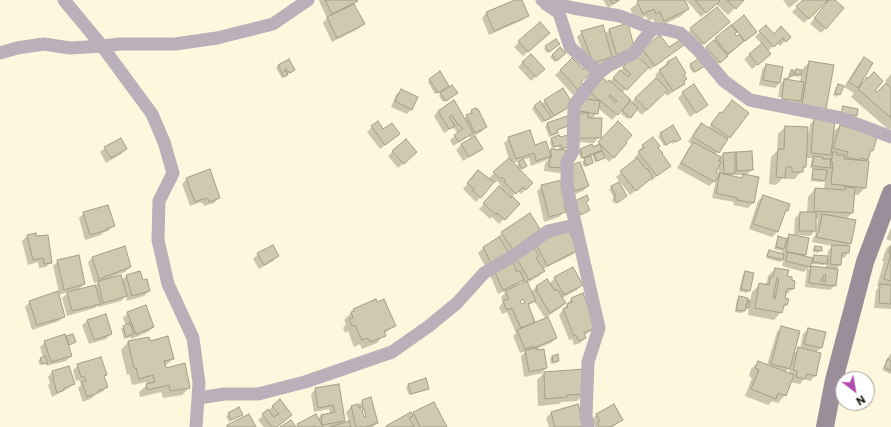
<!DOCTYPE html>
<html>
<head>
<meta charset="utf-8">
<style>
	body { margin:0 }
	#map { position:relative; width:891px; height:427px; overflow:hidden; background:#fef7dd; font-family:Commissioner,sans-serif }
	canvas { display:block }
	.north { position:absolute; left:835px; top:371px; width:40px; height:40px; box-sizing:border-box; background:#fff; border:1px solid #a1a09d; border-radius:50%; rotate:149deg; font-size:11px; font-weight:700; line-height:16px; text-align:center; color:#141209 }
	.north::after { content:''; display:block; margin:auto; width:14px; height:18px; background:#af4aae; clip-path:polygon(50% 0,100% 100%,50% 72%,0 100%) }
</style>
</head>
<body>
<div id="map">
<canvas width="891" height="427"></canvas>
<div class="north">N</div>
</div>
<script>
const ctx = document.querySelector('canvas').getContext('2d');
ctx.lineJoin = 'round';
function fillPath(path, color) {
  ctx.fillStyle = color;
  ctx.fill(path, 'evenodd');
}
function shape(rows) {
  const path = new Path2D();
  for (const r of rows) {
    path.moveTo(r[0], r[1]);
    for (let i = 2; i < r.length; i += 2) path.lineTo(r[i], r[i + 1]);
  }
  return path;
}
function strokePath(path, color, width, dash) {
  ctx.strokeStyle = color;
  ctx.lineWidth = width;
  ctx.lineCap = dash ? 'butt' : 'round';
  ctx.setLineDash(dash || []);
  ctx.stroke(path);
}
const shadow = shape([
	[320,0,356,0,357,1,353,5,363,24,358,29,332,42,323,23,327,18,319,1],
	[517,0,521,0,528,16,523,20,489,35,482,18,486,13],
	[603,0,621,0,608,8],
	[641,0,684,0,688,9,681,16,657,28,653,19,648,21,646,16,636,21,630,9],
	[686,0,743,0,728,15,716,4,701,17],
	[783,0,799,0,789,8],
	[804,0,834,0,826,28,821,33,810,24,826,3,825,2,804,23,792,12],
	[744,17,756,32,714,67,702,53,716,39],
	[738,30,745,40,745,41,739,36,737,37,733,33],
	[723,26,699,48,686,34,691,29],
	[766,26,774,35,789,37,780,46,777,43,768,51,765,59,752,69,744,59,762,44,755,37],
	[609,30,634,50,612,60,611,57,606,62,588,67,577,37,582,32,605,34],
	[544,38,523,56,514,47,519,42],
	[682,45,650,70,647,67,622,93,630,100,612,120,598,108,597,113,592,119,600,136,594,143,573,142,574,116,589,101,584,96,610,82,630,60,643,62,638,54,642,49,669,49],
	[556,46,547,53,544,49,546,47],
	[560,48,565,53,555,62,550,57],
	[675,58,683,75,684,84,679,88,667,96,665,92,642,115,636,109,628,119,621,114,628,105,657,78,655,75,667,63],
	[864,58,858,87,867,79,877,93,887,83,885,81,891,74,891,128,889,130,851,97,854,93,844,87,859,63],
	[572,59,580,82,583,86,573,95,555,75],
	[523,62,539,74,531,81,518,67],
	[809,62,826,109,778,99,797,101,797,99,778,97,780,85,786,77,788,77,789,73,791,71,792,74,796,70,801,71],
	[794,74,793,76,798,77,801,75,800,82,787,81],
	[279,65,294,70,282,78,276,68],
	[691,65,702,68,693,73,689,67],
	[766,65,780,83,775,88,759,85,762,70],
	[430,79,446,88,435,94,428,82],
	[838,85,839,94,837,97,833,95,836,87],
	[401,90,412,109,407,114,391,107,396,95],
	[562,90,571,104,567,109,549,120,548,119,542,123,532,109,535,106,541,104],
	[683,93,706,105,690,117,678,98],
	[441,94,454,95,443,102,439,96],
	[454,102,464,119,472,111,486,127,481,132,470,138,469,136,453,146,450,140,458,134,454,128,452,129,452,128,444,133,434,116,438,111],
	[720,113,729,137,715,155,719,158,723,154,734,155,736,153,752,170,746,175,758,178,753,203,748,208,733,205,734,202,712,198,716,180,709,186,677,168,689,148,692,144,688,142,696,129,701,124,708,128],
	[718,165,719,175,714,172],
	[730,175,743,175,740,178],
	[815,119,832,133,840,126,872,150,869,154,867,160,865,162,866,187,858,195,853,194,852,213,846,219,851,243,847,247,848,253,844,258,841,257,840,265,835,270,835,285,830,290,805,287,807,269,804,272,782,266,784,258,780,262,766,258,767,253,770,251,782,254,782,251,774,249,777,240,779,238,785,239,789,235,805,255,803,257,812,259,815,256,827,257,828,251,832,246,812,242,813,238,815,236,818,219,815,219,815,231,810,236,794,235,795,218,800,213,807,213,808,197,815,189,824,190,825,180,822,182,811,181,812,172,815,169,810,168,812,158,806,158,805,167,795,179,785,179,785,176,776,185,769,184,771,157,777,151,778,134,785,127,809,133,810,124],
	[826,263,826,269,811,267,808,270,810,264,824,265],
	[618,123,614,157,609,162,604,157,595,163,592,155,590,156,592,163,584,167,582,162,587,157,581,159,578,152,580,150,592,146,593,149],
	[547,124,569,125,567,127,556,131,557,133,555,135,549,137,545,126],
	[372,127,383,131,393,139,380,149,367,132],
	[673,127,680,139,673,144,672,142,664,146,658,136],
	[474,137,481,149,476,153,463,161,456,150,461,145],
	[509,138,549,152,551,150,564,168,559,173,544,171,545,163,549,159,531,166,529,158,513,163,516,166,523,161,523,168,519,170,532,183,521,194,518,191,511,197,519,204,499,224,492,217,490,219,479,209,501,186,497,181,495,183,493,182,476,202,463,189,474,176,488,179,509,159,504,143],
	[552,139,568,147,560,150,558,146,552,149,550,141],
	[643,146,657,148,669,166,651,181,650,179,630,195,616,177,636,160,634,158,639,153,638,151],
	[105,148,126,149,121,154,106,163,100,152],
	[393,151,411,157,398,168,388,156],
	[187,179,219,198,214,203,204,206,203,203,202,204,201,202,190,206,182,184],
	[565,182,588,186,583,191,570,196],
	[618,183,626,196,614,204,612,200,614,198,609,189],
	[542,186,567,204,563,207,564,212,559,217,544,222,537,191],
	[763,196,787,210,783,214,777,232,772,237,749,229,758,201],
	[84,213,113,226,108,231,104,232,101,235,85,240,79,218],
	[891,228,891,241,886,239],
	[541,231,487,270,478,253,483,248,498,239,497,238,502,233],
	[35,234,35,237,51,262,46,267,39,268,38,262,28,265,22,241,27,236],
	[891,244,891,309,874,308,876,290,879,287,877,286,884,261,882,261,886,249],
	[536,245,577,250,572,255,543,269,544,271,539,276,527,283,531,292,537,286,549,284,555,278,582,285,577,290,562,298,565,303,560,308,545,318,534,301,528,306,534,321,530,326,556,338,551,343,536,349,546,368,542,373,543,373,524,377,521,356,526,351,520,353,513,336,516,333,507,312,502,314,499,307,503,302,501,297,508,290,498,294,490,275],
	[522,281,523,283,515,287],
	[524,298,527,303,521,306,519,300],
	[815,247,821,250,818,253,813,252,813,249],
	[258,254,278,256,273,261,259,269,253,259],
	[93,257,130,267,125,272,112,277,113,278,121,281,126,276,140,272,142,282,149,291,144,296,127,301,126,296,121,301,98,307,98,305,95,308,67,316,62,298,69,292,58,295,64,316,59,321,32,330,25,307,30,302,59,292,53,266,58,261,84,284,78,290,95,286,99,282,94,283,88,262],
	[775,269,786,277,793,289,784,296,786,305,782,309,781,312,774,320,748,315,749,306,742,313,735,312,737,299,740,297,750,301,752,292,760,284,763,285,767,282,768,276],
	[745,272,749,290,747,293,739,291,743,274],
	[571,299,595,327,590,332,584,335,585,338,580,343,574,345,572,339,569,340,559,315],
	[354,310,394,326,384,334,377,343,362,349,360,344,354,347,348,331,345,333,343,328,346,324,344,320],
	[128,313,153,327,148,332,131,339,130,337,124,339,121,329,126,326,123,318],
	[105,316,111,334,106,339,89,344,82,325,87,321],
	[782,327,793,354,800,349,803,334,808,329,824,332,821,348,816,352,820,353,815,376,810,381,804,379,800,384,790,382,785,395,778,403,772,401,768,405,745,396,752,378,749,376,751,369,759,362,767,365,777,332],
	[790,368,789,374,785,372],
	[66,337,75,342,68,346,71,356,66,361,46,366,46,364,40,365,38,361,43,357,40,347,45,342,65,338],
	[128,342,149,342,173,359,165,366,165,369,189,388,182,395,163,398,161,392,140,397,139,392,147,385,146,382,132,385,129,374,127,375,121,350],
	[891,353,891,374,882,370,886,363,885,362],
	[552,356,558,361,556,363,551,364,550,359],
	[78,365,106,374,103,377,107,387,102,392,96,394,92,398,83,402,78,388,81,385,79,380,76,381,73,370],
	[583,370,584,394,577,401,561,402,559,404,538,406,537,380,544,373],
	[52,372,74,383,69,388,52,397,48,385,50,383,48,377],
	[338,385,344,421,340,425,349,422,346,412,351,407,357,406,362,401,370,398,377,423,373,427,316,427,314,424,310,427,295,427,298,424,318,419,321,415,330,414,329,409,314,412,311,394,316,389],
	[361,402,363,402,367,417,363,419,360,409,363,408],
	[408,385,428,388,426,390,409,395,406,387],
	[434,403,445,427,386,427,410,413,411,415],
	[577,405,583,425,581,427,549,427,546,418,551,413],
	[273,406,291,415,277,427,264,427,258,420],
	[614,406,622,420,613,427,594,427,595,426,592,420,596,415],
	[239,409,242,414,229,422,226,416]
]);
const building = shape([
	[325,0,357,0,358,1,332,14,325,0],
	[515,0,522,0,529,16,494,31,486,12,515,0],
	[610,0,619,0,613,4,610,0],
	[639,0,685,0,689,9,664,21,660,12,656,14,654,9,643,14,637,1,639,0],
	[695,0,719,0,720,1,706,13,695,0],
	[727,0,744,0,736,9,727,0],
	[803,0,828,0,809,19,796,6,803,0],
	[829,0,835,0,844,8,826,29,814,18,829,0],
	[354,4,365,24,337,38,327,17,354,4],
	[717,7,730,22,704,44,690,28,717,7],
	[744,15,757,32,745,41,732,25,744,15],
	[540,22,550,33,528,52,518,41,540,22],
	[628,23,635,51,617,56,609,29,628,23],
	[603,25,612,57,593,63,581,31,603,25],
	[731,25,737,32,735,34,737,36,739,35,744,41,728,54,715,38,731,25],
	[766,25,774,34,781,26,791,37,786,42,783,38,774,47,759,31,766,25],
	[660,35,669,47,680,40,684,45,655,66,642,49,660,35],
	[556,39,560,44,549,52,545,46,556,39],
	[714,40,728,56,720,63,706,47,714,40],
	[762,43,771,54,758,65,749,54,762,43],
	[560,47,566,53,557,61,552,55,560,47],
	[531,54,545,69,536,77,522,62,531,54],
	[635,54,649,67,627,90,613,78,620,70,628,77,631,74,623,67,635,54],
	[676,57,686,73,684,75,687,79,684,81,685,84,673,91,659,70,668,64,667,62,676,57],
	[864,57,873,63,858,88,849,82,864,57],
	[572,58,583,69,586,66,592,72,581,82,584,86,579,91,560,70,572,58],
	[700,58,705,66,695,72,690,64,700,58],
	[289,59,295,70,290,73,286,69,284,70,285,72,286,71,288,75,284,77,278,65,289,59],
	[809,61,834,65,826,109,802,105,809,61],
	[766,64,783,67,780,83,763,80,766,64],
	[796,69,802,70,801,75,795,74,796,69],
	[791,70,794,70,793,76,790,76,791,70],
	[440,71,449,86,438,93,429,79,440,71],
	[874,72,883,81,875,91,877,92,886,83,891,88,891,118,858,89,867,77,868,78,874,72],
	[600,76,608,82,609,80,631,100,618,115,588,91,600,76],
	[610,95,617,101,615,103,609,97,610,95],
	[656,78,668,90,647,110,635,98,656,78],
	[784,79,804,82,801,101,782,99,784,79],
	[694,84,708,105,696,113,682,92,694,84],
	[838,84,844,86,840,95,835,93,838,84],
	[452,85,458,93,446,101,440,93,452,85],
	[563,88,573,104,554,116,544,100,563,88],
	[401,89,418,97,412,110,395,101,401,89],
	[580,98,600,101,598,114,579,111,580,98],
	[454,100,473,133,459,142,454,135,463,129,459,124,458,125,452,115,449,117,455,126,449,129,438,111,454,100],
	[732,100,749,113,730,138,711,124,720,112,722,113,732,100],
	[540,101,551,117,545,121,534,106,540,101],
	[630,101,638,108,631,118,622,111,630,101],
	[843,106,858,109,857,116,841,113,843,106],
	[476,108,477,110,478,109,487,127,475,133,466,115,472,113,471,110,476,108],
	[579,113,588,113,588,118,602,118,601,138,577,138,579,113],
	[567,116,570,125,557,130,558,133,551,135,547,123,567,116],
	[814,118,835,120,831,155,811,153,814,118],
	[378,121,383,129,392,123,400,134,385,145,371,126,378,121],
	[618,121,632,135,626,142,627,143,614,158,598,142,618,121],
	[701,123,728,139,719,153,693,137,701,123],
	[673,125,681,139,676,142,674,140,666,145,660,133,673,125],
	[840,125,864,132,878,134,873,151,871,150,868,160,861,158,860,160,846,157,848,152,833,148,840,125],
	[785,126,808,127,806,167,803,167,803,172,792,172,792,167,786,167,785,178,776,177,778,149,784,149,785,126],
	[530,130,535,145,546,141,551,156,536,161,534,153,516,159,508,137,530,130],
	[559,135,560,137,568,135,572,145,562,149,561,145,554,147,551,138,559,135],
	[475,136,483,149,469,157,461,144,475,136],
	[653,137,660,146,658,148,663,153,662,154,671,166,657,176,638,152,644,148,642,145,653,137],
	[121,138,127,149,111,158,104,147,121,138],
	[406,139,417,152,404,164,392,151,406,139],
	[693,142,721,157,719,161,721,162,716,172,720,174,715,182,681,163,693,142],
	[592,144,593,147,600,144,602,150,583,158,580,149,592,144],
	[551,149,566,150,565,168,549,167,550,157,551,158,551,149],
	[602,151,605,158,597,161,594,154,602,151],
	[752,151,753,170,737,171,736,152,752,151],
	[735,152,735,173,724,174,723,153,735,152],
	[833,152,837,152,837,155,844,155,844,159,869,161,866,188,831,184,833,162,831,162,833,152],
	[591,156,593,163,586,166,584,158,591,156],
	[814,156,823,157,823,159,830,159,831,168,812,166,814,156],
	[509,158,533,183,526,190,523,187,516,194,504,182,505,180,502,177,500,179,493,172,509,158],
	[637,158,646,169,647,168,653,177,636,191,620,171,637,158],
	[523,159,527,166,522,169,518,162,523,159],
	[580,162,589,186,575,191,569,176,569,166,580,162],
	[210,169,220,198,209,202,208,199,207,199,206,198,195,202,186,178,210,169],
	[813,169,827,170,825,181,812,179,813,169],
	[478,170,494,182,481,198,473,191,474,189,467,183,478,170],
	[720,173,742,178,743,174,759,177,754,203,737,200,738,198,716,193,720,173],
	[562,180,568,204,564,205,566,212,549,217,541,185,562,180],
	[619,182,627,196,617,203,614,197,616,196,611,186,619,182],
	[499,186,511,198,512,196,520,204,505,220,497,213,496,215,483,203,499,186],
	[845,187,855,188,853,213,814,211,815,188,845,190,845,187],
	[587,195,589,200,586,202,590,210,581,215,573,202,587,195],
	[763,195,790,204,788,211,786,210,778,232,753,224,763,195],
	[108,205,115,226,106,229,107,230,90,235,83,212,108,205],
	[800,212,816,212,816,231,799,231,800,212],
	[530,213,542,232,514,251,501,232,530,213],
	[822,214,856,220,851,244,816,237,818,232,819,232,822,214],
	[568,229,578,250,547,266,536,244,568,229],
	[36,233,36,236,48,235,52,263,44,264,43,258,33,260,27,235,36,233],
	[789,234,809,238,806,255,786,252,789,234],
	[778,236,787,239,784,249,776,247,778,236],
	[499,237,510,255,492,265,483,247,499,237],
	[273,245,279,256,264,265,257,253,273,245],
	[832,245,850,246,849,253,842,253,841,265,830,264,832,245],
	[125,246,131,267,99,279,92,257,125,246],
	[815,246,822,247,822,251,814,250,815,246],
	[890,247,891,247,891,281,884,279,891,254,889,253,890,247],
	[534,248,539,256,536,258,545,271,529,280,516,258,534,248],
	[769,250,784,254,783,260,767,256,769,250],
	[788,252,813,258,810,267,786,261,788,252],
	[79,255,85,284,64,290,57,260,79,255],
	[814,255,828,256,827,264,813,262,814,255],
	[512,261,517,272,520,271,524,280,503,290,494,270,512,261],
	[811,266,838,269,836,286,809,283,811,266],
	[824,275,826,275,825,282,821,281,821,279,823,279,824,275],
	[573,267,583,285,564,295,554,277,573,267],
	[775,268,789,270,787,276,792,277,792,280,795,281,794,289,788,288,786,291,785,298,789,299,787,305,784,305,782,313,755,308,759,283,769,285,770,277,773,277,775,268],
	[777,278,779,279,775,299,773,298,777,278],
	[140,271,143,280,147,279,150,291,132,296,126,275,140,271],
	[745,271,754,273,750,291,741,289,745,271],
	[121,275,127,296,103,303,98,281,121,275],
	[547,279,555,291,557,289,566,303,550,313,536,290,538,289,536,286,547,279],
	[527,281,536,301,528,304,535,322,521,328,512,308,507,310,503,301,509,299,505,291,527,281],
	[523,299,525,303,522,304,520,301,523,299],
	[880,284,891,285,891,304,879,303,880,284],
	[95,285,101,304,72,311,67,292,95,285],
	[58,291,65,317,37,325,29,301,58,291],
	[583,293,596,327,584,333,586,338,579,341,576,335,574,336,563,309,568,307,567,304,572,302,571,298,583,293],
	[739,296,748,298,745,311,736,310,739,296],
	[376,299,377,302,384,299,396,326,384,331,386,336,370,342,368,338,362,340,355,325,352,326,349,319,353,318,351,312,354,311,353,309,376,299],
	[748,300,750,300,749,308,746,308,748,300],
	[146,305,154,327,136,334,127,312,146,305],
	[106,314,112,334,94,340,87,320,106,314],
	[548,317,557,338,534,348,533,346,525,349,517,330,548,317],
	[130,323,134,334,126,337,123,326,130,323],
	[781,326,800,331,790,369,771,364,781,326],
	[808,328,826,332,822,348,804,344,808,328],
	[65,334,72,356,51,362,44,341,65,334],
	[73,334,76,342,69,345,66,336,73,334],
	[168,336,174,359,164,361,166,368,185,363,190,388,170,391,169,385,147,390,146,384,155,382,153,375,139,379,136,368,134,368,128,341,149,337,150,341,168,336],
	[798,347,821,353,816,376,807,374,805,379,796,377,797,371,793,370,798,347],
	[537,348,537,350,544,349,547,368,529,372,525,350,537,348],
	[558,354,559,361,553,362,552,356,558,354],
	[45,356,48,363,42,364,40,358,45,356],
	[101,357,107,375,104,376,108,387,98,391,98,393,87,397,82,382,86,381,84,376,81,377,77,364,101,357],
	[888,359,891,361,891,371,884,367,888,359],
	[758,361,794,375,786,396,778,393,776,399,751,389,759,370,755,368,758,361],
	[69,366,75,384,64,388,64,390,57,393,53,379,54,378,52,371,69,366],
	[584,369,585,394,567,395,567,397,545,399,544,372,584,369],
	[426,378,429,389,411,394,408,384,426,378],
	[339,384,345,421,322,425,321,415,335,412,333,405,318,408,315,388,339,384],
	[371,397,378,423,365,427,356,427,351,406,358,404,359,408,363,407,362,400,371,397],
	[364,409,366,417,364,417,362,410,364,409],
	[280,399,292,415,277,427,272,427,262,414,268,409,274,417,279,414,272,406,280,399],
	[434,402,447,427,420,427,413,412,434,402],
	[578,404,584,425,578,427,555,427,551,412,578,404],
	[614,404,623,420,610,427,599,427,597,423,600,421,596,414,614,404],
	[239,407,243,415,231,420,228,413,239,407],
	[411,412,413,416,409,418,414,427,386,427,386,426,411,412],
	[249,414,256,427,227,427,227,425,249,414],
	[316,414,323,427,315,427,314,426,312,427,299,427,297,424,316,414],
	[291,420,296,427,280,427,291,420],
	[349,421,351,427,330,427,349,421]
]);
const street = shape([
	[64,0,102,46,152,114,164,142,173,173,159,201,158,240,168,284,193,338,199,383,196,427],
	[542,0,573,8,620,16,653,29],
	[546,4,559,13,570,47,599,73],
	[0,53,17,48,44,44,70,48,102,46,120,44,175,44,217,38,273,24,308,0],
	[198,398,225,394,258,394,305,382,392,352,429,326,457,303,484,273,513,256,548,231,575,225],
	[588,427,586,416,588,362,599,328,567,187,567,162,573,151,574,105,599,73,608,66,634,53,644,39,653,29,663,29,680,33,699,51,724,81,750,100,841,118,891,137]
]);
const secondary = shape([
	[825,427,834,380,865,262,891,193]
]);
fillPath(shadow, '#0003');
fillPath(building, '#cfc9af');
strokePath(building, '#a49e85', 1);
strokePath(street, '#b9b0b9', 13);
strokePath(secondary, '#9b8e9a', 18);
</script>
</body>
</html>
